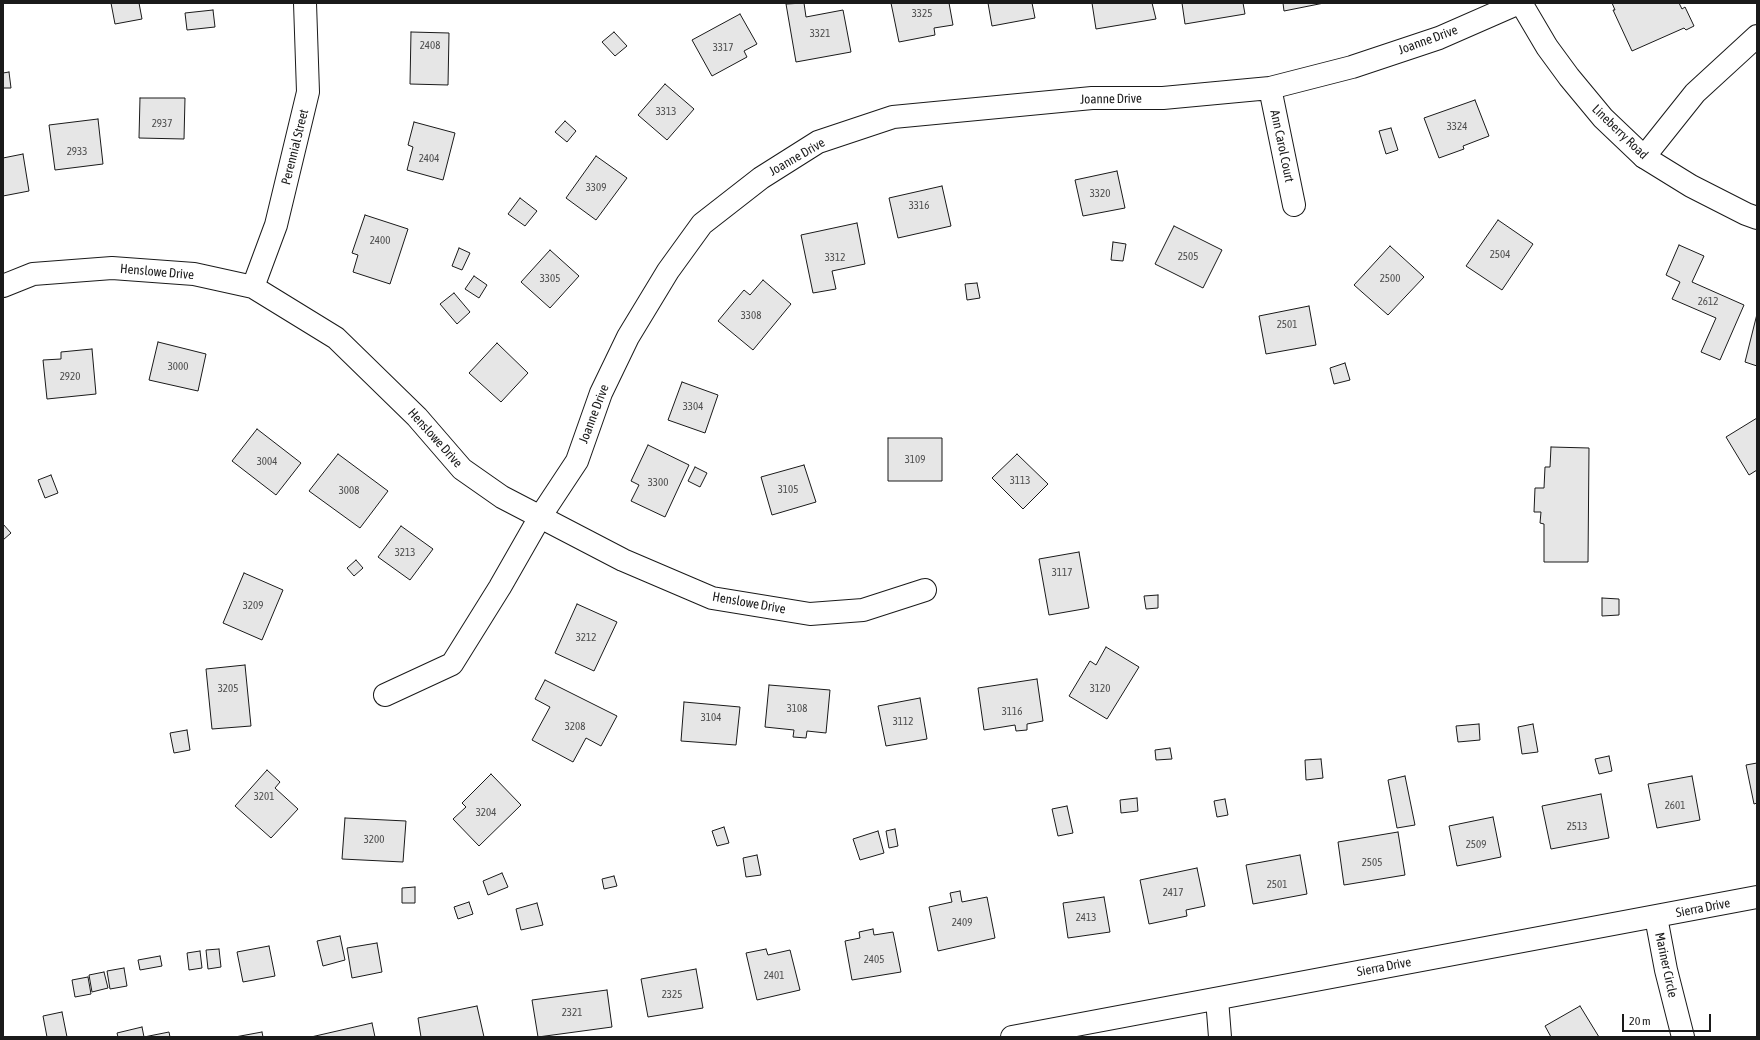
<!DOCTYPE html>
<html>
<head>
<meta charset="utf-8">
<style>
	body { margin:0 }
	#map { position:relative; width:1760px; height:1040px; overflow:hidden; background:#fff; font-family:"Asap Condensed",sans-serif }
	canvas { display:block }
	.frame { position:absolute; inset:0; border:4px solid #1a1a1a; pointer-events:none }
	.scale { position:absolute; left:1622px; top:1014px; width:89px; height:18px; box-sizing:border-box; border:2px solid #1a1a1a; border-top:0; padding-left:5px; font-size:12px; line-height:14px; white-space:nowrap; color:#1a1a1a; -webkit-text-stroke:3px #fff; paint-order:stroke }
</style>
</head>
<body>
<div id="map">
<canvas width="1760" height="1040"></canvas>
<div class="frame"></div>
<div class="scale">20 m</div>
</div>
<script>
const ctx = document.querySelector('canvas').getContext('2d');
ctx.lineJoin = 'round';
function fillPath(path, color) {
  ctx.fillStyle = color;
  ctx.fill(path, 'evenodd');
}
function shape(rows) {
  const path = new Path2D();
  for (const r of rows) {
    path.moveTo(r[0], r[1]);
    for (let i = 2; i < r.length; i += 2) path.lineTo(r[i], r[i + 1]);
  }
  return path;
}
function strokePath(path, color, width, dash) {
  ctx.strokeStyle = color;
  ctx.lineWidth = width;
  ctx.lineCap = dash ? 'butt' : 'round';
  ctx.setLineDash(dash || []);
  ctx.stroke(path);
}
function label(font, color, halo, rows, align = 'center') {
  ctx.font = font + ' "Asap Condensed",sans-serif';
  ctx.lineWidth = 3;
  ctx.setLineDash([]);
  ctx.textBaseline = 'middle';
  ctx.strokeStyle = halo;
  ctx.fillStyle = color;
  for (const [text, x, y, turn = 0] of rows) {
    ctx.save();
    ctx.translate(x, y);
    ctx.rotate((+turn || 0) * Math.PI / 180);
    ctx.textAlign = isNaN(turn) ? turn : align;
    if (halo) ctx.strokeText(text, 0, 0);
    ctx.fillText(text, 0, 0);
    ctx.restore();
  }
}
const building = shape([
	[111,3,139,3,142,19,115,24,111,3],
	[804,3,806,17,843,10,851,52,796,62,786,4,804,3],
	[891,3,949,3,953,25,934,28,935,35,899,42,891,3],
	[988,3,1032,3,1035,18,992,26,988,3],
	[1092,3,1152,3,1156,19,1096,29,1092,3],
	[1182,3,1243,3,1245,14,1185,24,1182,3],
	[1283,3,1324,3,1284,11,1283,3],
	[1612,3,1679,3,1682,9,1685,7,1694,26,1686,30,1684,28,1632,51,1613,10,1615,10,1612,3],
	[213,10,215,27,187,30,185,13,213,10],
	[740,14,757,44,744,51,747,57,712,76,692,40,740,14],
	[411,32,449,33,448,85,410,84,411,32],
	[614,32,627,46,615,56,602,42,614,32],
	[9,72,11,88,3,88,3,73,9,72],
	[665,84,694,109,667,140,638,115,665,84],
	[140,98,185,98,184,139,139,138,140,98],
	[1475,100,1489,136,1463,146,1464,149,1439,158,1424,118,1475,100],
	[98,119,103,164,55,170,49,125,98,119],
	[565,121,576,131,567,142,555,132,565,121],
	[414,122,455,133,443,180,407,170,413,147,408,145,414,122],
	[1391,128,1398,150,1386,154,1379,131,1391,128],
	[23,154,29,191,3,196,3,158,23,154],
	[596,156,627,178,596,220,566,198,596,156],
	[1117,171,1125,208,1083,216,1075,180,1117,171],
	[942,186,951,226,898,238,889,198,942,186],
	[520,198,537,211,525,226,508,214,520,198],
	[365,215,408,229,390,284,353,272,358,255,352,253,365,215],
	[1498,220,1533,244,1502,290,1466,266,1498,220],
	[857,223,865,264,832,271,836,289,813,293,801,235,857,223],
	[1174,226,1222,250,1203,288,1155,264,1174,226],
	[1113,242,1126,244,1123,261,1111,260,1113,242],
	[1679,245,1704,256,1692,282,1744,305,1720,360,1701,352,1716,318,1672,299,1680,282,1666,275,1679,245],
	[1390,246,1424,277,1388,315,1354,285,1390,246],
	[459,248,470,253,462,270,452,266,459,248],
	[550,250,579,276,550,308,521,282,550,250],
	[474,276,487,285,479,298,465,289,474,276],
	[763,280,791,304,753,350,718,321,744,290,750,295,763,280],
	[977,283,980,298,967,300,965,284,977,283],
	[454,293,470,312,457,324,440,304,454,293],
	[1309,306,1316,345,1266,354,1259,316,1309,306],
	[1757,314,1757,366,1745,362,1757,314],
	[158,342,206,354,198,391,149,380,158,342],
	[497,343,528,373,501,402,469,373,497,343],
	[92,349,96,394,47,399,43,360,61,359,61,352,92,349],
	[1345,363,1350,380,1334,384,1330,368,1345,363],
	[682,382,718,395,705,433,668,420,682,382],
	[1757,418,1757,470,1749,475,1726,437,1757,418],
	[257,429,301,463,276,495,232,461,257,429],
	[888,438,942,438,942,481,888,481,888,438],
	[648,445,689,465,665,517,631,501,639,485,631,481,648,445],
	[1551,447,1589,448,1588,562,1544,562,1544,524,1540,523,1541,512,1534,512,1535,488,1544,488,1545,467,1550,467,1551,447],
	[338,454,388,491,360,528,309,491,338,454],
	[1017,454,1048,484,1023,509,992,478,1017,454],
	[804,465,816,502,772,515,761,477,804,465],
	[695,467,707,473,700,487,688,481,695,467],
	[51,475,58,493,45,498,38,480,51,475],
	[3,524,11,533,3,540,3,524],
	[401,526,433,549,410,580,378,557,401,526],
	[1079,552,1089,608,1049,615,1039,559,1079,552],
	[356,560,363,568,354,576,347,568,356,560],
	[244,573,283,590,262,640,223,623,244,573],
	[1158,595,1158,608,1146,609,1144,596,1158,595],
	[1602,598,1619,599,1619,615,1602,616,1602,598],
	[577,604,617,622,594,671,555,653,577,604],
	[1106,647,1139,667,1107,719,1069,696,1090,661,1096,665,1106,647],
	[245,665,251,726,212,729,206,669,245,665],
	[1037,679,1043,721,1027,724,1027,730,1016,731,1015,725,984,730,978,688,1037,679],
	[545,680,617,716,601,746,586,738,573,762,532,740,550,707,535,699,545,680],
	[769,685,830,690,826,733,807,731,806,738,793,737,794,730,765,727,769,685],
	[920,698,927,739,886,746,878,706,920,698],
	[684,702,740,707,736,745,681,741,684,702],
	[1479,724,1480,740,1458,742,1456,726,1479,724],
	[1533,724,1538,752,1522,754,1518,727,1533,724],
	[187,730,190,750,174,753,170,733,187,730],
	[1170,748,1172,759,1156,760,1155,750,1170,748],
	[1609,756,1612,771,1599,774,1595,759,1609,756],
	[1321,759,1323,778,1306,780,1305,760,1321,759],
	[1757,763,1757,803,1754,804,1746,765,1757,763],
	[267,770,280,782,275,788,298,809,271,838,235,806,267,770],
	[491,774,521,805,479,846,453,819,466,807,462,803,491,774],
	[1405,776,1415,825,1397,828,1388,780,1405,776],
	[1692,776,1700,820,1657,828,1648,784,1692,776],
	[1601,794,1609,838,1551,849,1542,806,1601,794],
	[1137,798,1138,811,1121,813,1120,800,1137,798],
	[1225,799,1228,815,1217,817,1214,801,1225,799],
	[1067,806,1073,833,1058,836,1052,809,1067,806],
	[1493,817,1501,857,1457,866,1449,826,1493,817],
	[345,818,406,821,403,862,342,859,345,818],
	[724,827,729,843,717,846,712,831,724,827],
	[895,829,898,846,889,848,886,831,895,829],
	[878,831,884,853,860,860,853,839,878,831],
	[1398,832,1405,875,1344,885,1338,842,1398,832],
	[757,855,761,875,746,877,743,858,757,855],
	[1300,855,1307,894,1253,904,1246,865,1300,855],
	[1197,868,1205,906,1186,910,1187,916,1149,924,1140,880,1197,868],
	[502,873,508,887,488,895,483,881,502,873],
	[614,876,617,886,604,889,602,879,614,876],
	[415,887,415,903,402,903,402,888,415,887],
	[960,891,962,902,987,897,995,938,938,951,929,907,952,902,950,893,960,891],
	[1104,897,1110,932,1068,938,1063,903,1104,897],
	[469,902,473,914,458,919,454,907,469,902],
	[537,903,543,925,521,930,516,909,537,903],
	[873,929,874,935,893,932,901,972,852,980,845,941,860,938,859,932,873,929],
	[340,936,345,960,323,966,317,941,340,936],
	[377,943,382,972,352,978,347,948,377,943],
	[269,946,275,976,243,982,237,952,269,946],
	[219,949,221,967,208,969,206,950,219,949],
	[766,949,768,955,790,950,800,990,757,1000,746,953,766,949],
	[200,951,202,968,189,970,187,953,200,951],
	[160,956,162,966,140,970,138,960,160,956],
	[124,968,127,986,110,989,107,971,124,968],
	[696,969,703,1008,648,1017,641,979,696,969],
	[104,972,108,988,92,992,89,975,104,972],
	[88,977,91,994,75,997,72,980,88,977],
	[607,990,612,1027,538,1037,532,1000,607,990],
	[477,1006,484,1037,421,1037,418,1018,477,1006],
	[1580,1006,1599,1037,1551,1037,1545,1026,1580,1006],
	[62,1012,67,1037,47,1037,43,1016,62,1012],
	[372,1023,375,1037,311,1037,372,1023],
	[142,1027,144,1037,169,1032,170,1037,118,1037,117,1033,142,1027],
	[262,1032,263,1037,235,1037,262,1032]
]);
const street = shape([
	[1270,88,1294,205],
	[1644,157,1695,93,1757,36],
	[3,286,33,274,112,268,194,274,253,287,336,338,417,417,462,469,502,497,623,560,712,598,810,614,863,610,925,590],
	[253,287,276,225,308,92,305,3],
	[385,695,452,664,500,587,540,517,577,461,601,393,628,337,668,271,702,224,761,178,818,142,893,117,1092,98,1163,98,1270,88,1352,67,1439,38,1519,3],
	[1656,917,1666,970,1683,1037],
	[1217,999,1220,1037]
]);
const secondary = shape([
	[1521,3,1547,47,1569,77,1603,118,1644,157,1691,186,1746,214,1757,218],
	[1012,1037,1757,897]
]);
const numberNames = [
	["3325",922,14],
	["3321",820,34],
	["2408",430,46],
	["3317",723,48],
	["3313",666,112],
	["2937",162,124],
	["3324",1457,127],
	["2933",77,152],
	["2404",429,159],
	["3309",596,188],
	["3320",1100,194],
	["3316",919,206],
	["2400",380,241],
	["2504",1500,255],
	["2505",1188,257],
	["3312",835,258],
	["3305",550,279],
	["2500",1390,279],
	["2612",1708,302],
	["3308",751,316],
	["2501",1287,325],
	["3000",178,367],
	["2920",70,377],
	["3304",693,407],
	["3109",915,460],
	["3004",267,462],
	["3113",1020,481],
	["3300",658,483],
	["3105",788,490],
	["3008",349,491],
	["3213",405,553],
	["3117",1062,573],
	["3209",253,606],
	["3212",586,638],
	["3205",228,689],
	["3120",1100,689],
	["3108",797,709],
	["3116",1012,712],
	["3104",711,718],
	["3112",903,722],
	["3208",575,727],
	["3201",264,797],
	["2601",1675,806],
	["3204",486,813],
	["2513",1577,827],
	["3200",374,840],
	["2509",1476,845],
	["2505",1372,863],
	["2501",1277,885],
	["2417",1173,893],
	["2413",1086,918],
	["2409",962,923],
	["2405",874,960],
	["2401",774,976],
	["2325",672,995],
	["2321",572,1013]
];
const streetNames = [
	["Joanne Drive",1428,40,-20],
	["Joanne Drive",1111,99,-1],
	["Lineberry Road",1620,132,44],
	["Ann Carol Court",1282,146,78],
	["Perennial Street",295,147,-76],
	["Joanne Drive",797,157,-30],
	["Henslowe Drive",157,272,5],
	["Joanne Drive",594,414,-69],
	["Henslowe Drive",435,438,48],
	["Henslowe Drive",749,603,10],
	["Sierra Drive",1703,908,-11],
	["Mariner Circle",1666,965,78],
	["Sierra Drive",1384,967,-11]
];
fillPath(building, '#e6e6e6');
strokePath(building, '#1a1a1a', 1);
strokePath(street, '#1a1a1a', 24);
strokePath(secondary, '#1a1a1a', 24);
strokePath(street, '#fff', 22);
strokePath(secondary, '#fff', 22);
label('11px', '#4d4d4d', null, numberNames);
label('13px', '#1a1a1a', '#fff', streetNames);
</script>
</body>
</html>
